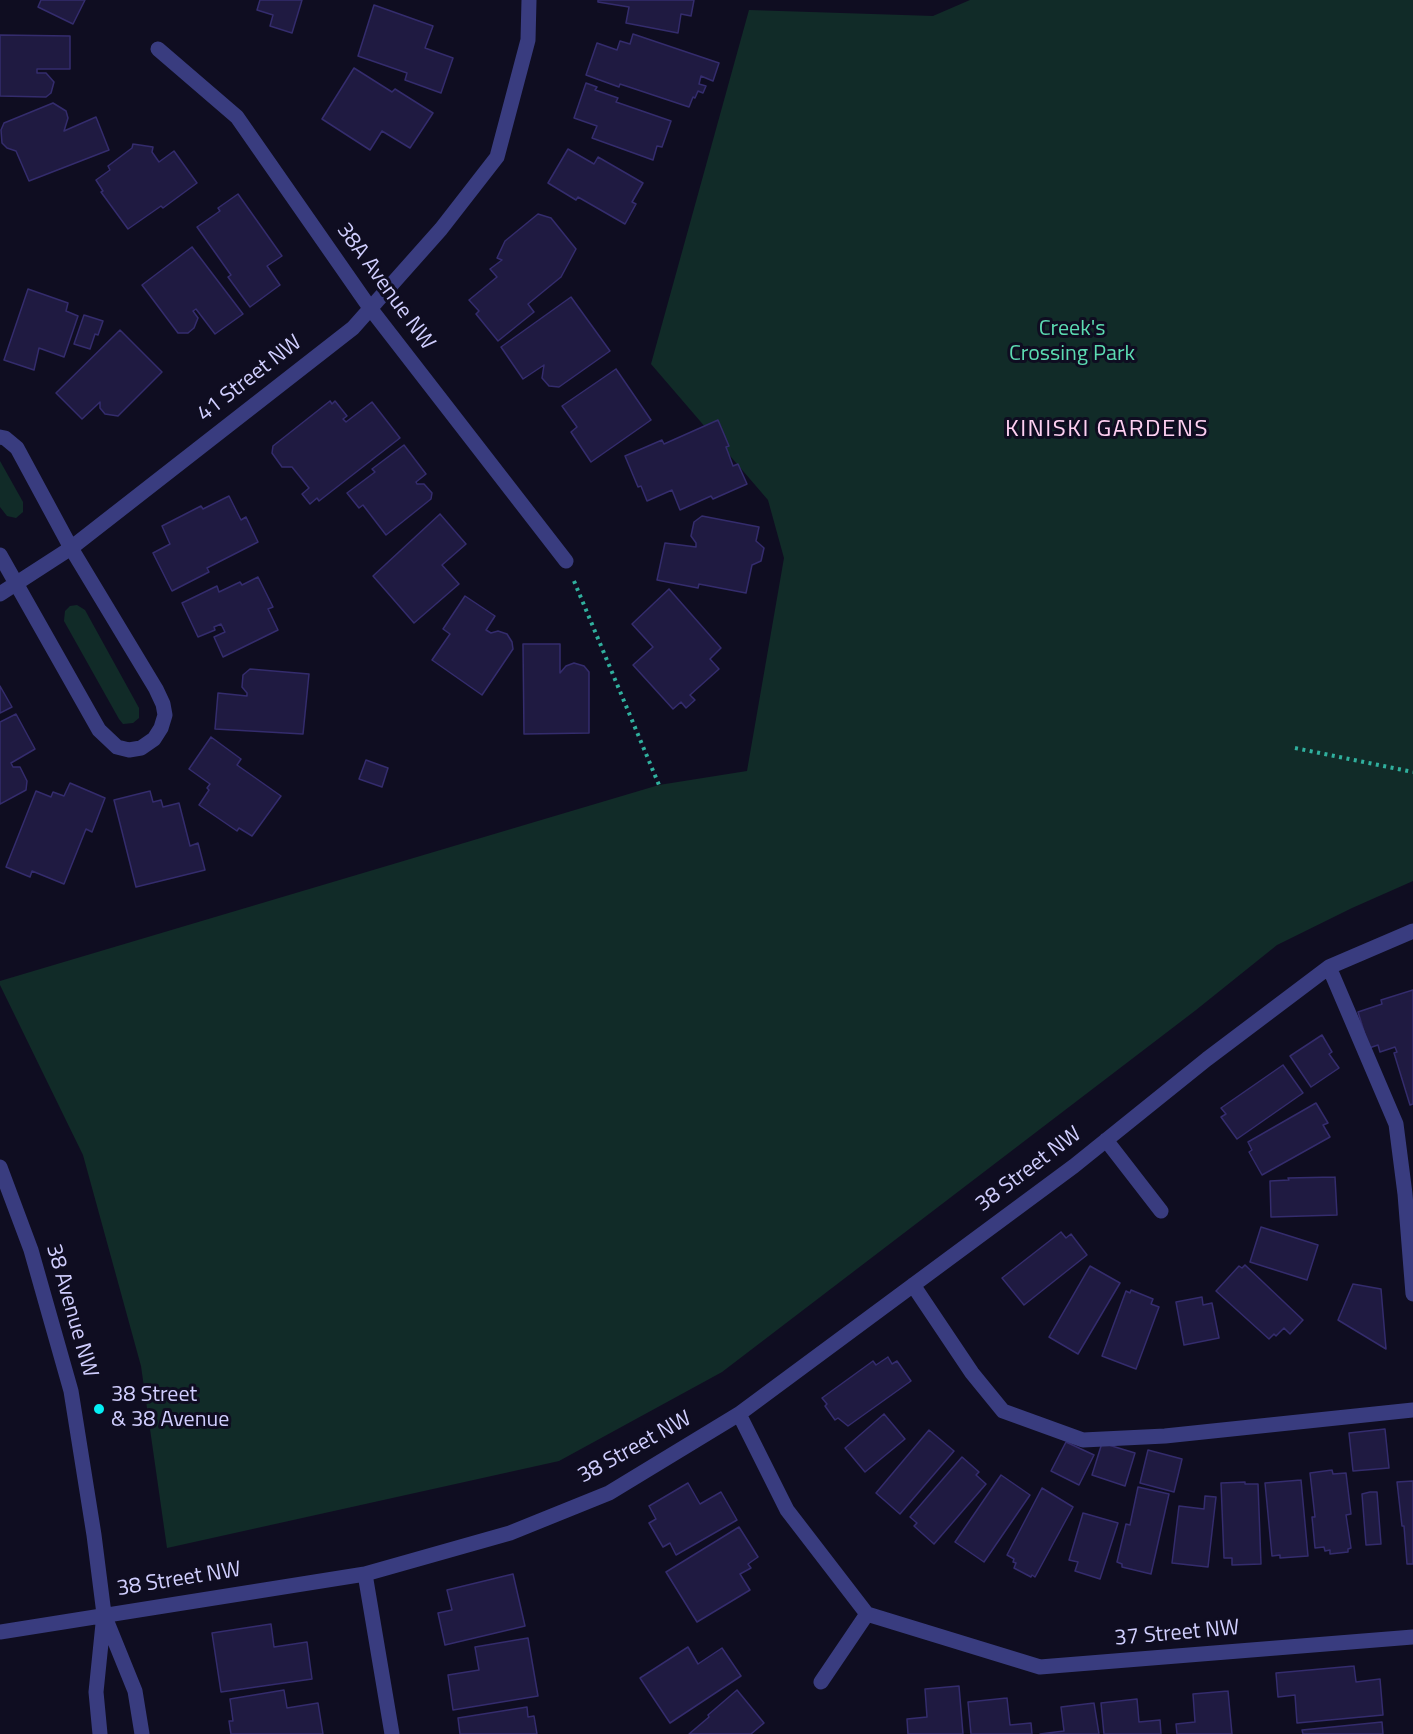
<!DOCTYPE html>
<html>
<head>
<meta charset="utf-8">
<style>
	body { margin:0 }
	canvas { display:block; background:#0f0d21 }
</style>
</head>
<body>
<canvas width="1413" height="1734"></canvas>
<script>
const ctx = document.querySelector('canvas').getContext('2d');
ctx.lineJoin = 'round';
function fillPath(path, color) {
  ctx.fillStyle = color;
  ctx.fill(path, 'evenodd');
}
function shape(rows) {
  const path = new Path2D();
  for (const r of rows) {
    path.moveTo(r[0], r[1]);
    for (let i = 2; i < r.length; i += 2) path.lineTo(r[i], r[i + 1]);
  }
  return path;
}
function strokePath(path, color, width, dash) {
  ctx.strokeStyle = color;
  ctx.lineWidth = width;
  ctx.lineCap = dash ? 'butt' : 'round';
  ctx.setLineDash(dash || []);
  ctx.stroke(path);
}
function label(font, color, halo, rows, align = 'center') {
  ctx.font = font + ' "Titillium Web",sans-serif';
  ctx.lineWidth = 6;
  ctx.setLineDash([]);
  ctx.textBaseline = 'middle';
  ctx.strokeStyle = halo;
  ctx.fillStyle = color;
  for (const [text, x, y, turn = 0] of rows) {
    ctx.save();
    ctx.translate(x, y);
    ctx.rotate((+turn || 0) * Math.PI / 180);
    ctx.textAlign = isNaN(turn) ? turn : align;
    if (halo) ctx.strokeText(text, 0, 0);
    ctx.fillText(text, 0, 0);
    ctx.restore();
  }
}
const green = shape([
	[970,0,1413,0,1413,881,1352,908,1277,945,1196,1010,722,1372,559,1461,167,1548,141,1366,83,1155,0,985,0,981,659,785,747,771,784,558,768,500,651,364,749,10,933,16],
	[0,461,23,502,23,512,16,518,7,516,0,507],
	[77,605,85,610,139,708,139,718,133,723,123,724,119,719,64,621,65,611,70,606]
]);
const building = shape([
	[41,0,85,0,73,24,38,7,41,0],
	[260,0,302,0,292,33,270,26,273,15,257,10,260,0],
	[598,0,694,0,691,16,681,14,678,33,626,23,629,7,598,2,598,0],
	[374,5,433,26,425,48,453,58,441,93,405,80,407,73,358,56,374,5],
	[633,34,719,63,713,81,701,76,699,84,706,86,703,93,698,91,695,98,693,97,689,107,620,84,619,87,586,75,597,43,617,50,620,41,630,44,633,34],
	[0,35,70,36,70,69,37,69,37,73,46,73,54,82,51,93,46,97,0,96,0,35],
	[354,68,392,92,395,89,433,113,410,148,382,131,370,150,322,119,354,68],
	[586,83,597,87,595,90,618,98,616,102,671,121,662,147,657,146,653,160,592,138,597,126,574,118,586,83],
	[53,103,66,111,68,118,64,131,96,117,109,150,29,181,16,151,7,148,2,143,1,130,4,123,53,103],
	[133,144,153,147,152,152,159,162,174,151,197,183,163,208,161,206,128,229,101,192,103,191,96,180,110,170,108,166,132,148,133,144],
	[568,149,594,164,598,157,643,183,632,202,636,204,625,224,578,197,576,200,548,183,568,149],
	[238,194,282,256,267,266,280,285,250,307,228,277,231,275,197,227,220,211,218,208,238,194],
	[538,214,551,218,576,249,561,277,528,304,534,312,498,341,476,314,479,311,469,300,497,277,490,269,502,260,497,258,505,241,538,214],
	[192,247,243,314,215,334,196,309,193,311,198,318,194,328,188,333,178,333,142,285,192,247],
	[28,289,68,303,66,311,78,316,64,357,39,348,34,370,4,360,28,289],
	[571,297,610,351,559,387,549,386,542,378,544,365,523,379,501,347,571,297],
	[84,315,103,321,98,335,95,334,90,349,74,344,84,315],
	[120,330,162,372,118,416,105,414,100,408,100,402,82,419,56,393,120,330],
	[616,369,651,420,591,462,571,432,577,427,562,406,616,369],
	[330,401,332,404,335,401,347,416,343,419,346,422,372,402,400,438,319,501,317,498,310,504,302,494,309,488,292,467,282,467,272,453,273,446,330,401],
	[718,420,729,446,726,447,733,466,738,464,747,484,713,499,711,496,680,510,672,490,647,501,641,486,638,487,625,456,662,440,664,444,718,420],
	[404,445,426,474,416,482,417,484,424,484,432,493,431,499,386,535,363,505,359,508,347,493,375,472,372,469,404,445],
	[229,496,241,520,246,517,258,542,207,568,209,572,172,591,153,553,170,544,162,526,201,506,203,509,229,496],
	[440,514,466,544,442,565,459,584,414,623,373,576,440,514],
	[702,516,759,527,756,541,764,548,761,561,752,565,746,593,699,584,698,588,657,580,665,543,696,547,696,543,691,536,694,522,702,516],
	[258,577,273,607,268,609,278,630,223,657,214,637,225,632,221,624,214,627,215,630,198,637,182,603,217,586,219,592,240,582,242,585,258,577],
	[669,589,721,648,710,659,719,669,690,695,695,700,686,708,681,702,673,709,633,665,653,647,632,624,669,589],
	[465,596,495,616,486,630,491,633,498,631,507,634,512,642,513,649,482,695,432,660,450,634,443,629,465,596],
	[523,644,560,644,560,673,566,666,574,663,584,666,589,672,589,733,524,734,523,644],
	[250,669,309,674,303,734,215,729,218,693,247,696,247,693,242,687,243,675,250,669],
	[0,686,12,707,0,713,0,686],
	[16,714,35,749,11,763,13,767,20,767,27,781,26,790,0,804,0,722,16,714],
	[211,737,241,759,237,765,281,796,252,836,239,828,237,831,199,805,209,790,207,788,210,784,189,769,211,737],
	[366,760,388,768,382,787,359,779,366,760],
	[70,783,105,798,92,832,86,829,64,884,32,871,30,877,6,867,36,791,51,797,53,792,64,796,70,783],
	[150,791,153,802,161,800,163,807,179,803,190,846,198,843,205,870,136,887,114,800,150,791],
	[1413,990,1413,1104,1410,1105,1394,1053,1397,1052,1395,1047,1380,1052,1378,1045,1369,1048,1358,1012,1382,1004,1381,1000,1413,990],
	[1322,1035,1332,1052,1329,1054,1339,1068,1311,1087,1290,1056,1322,1035],
	[1283,1065,1303,1093,1237,1139,1221,1117,1226,1114,1221,1108,1283,1065],
	[1316,1103,1328,1123,1323,1125,1330,1137,1262,1175,1249,1152,1252,1150,1248,1142,1316,1103],
	[1335,1177,1337,1215,1271,1217,1270,1181,1289,1180,1288,1178,1335,1177],
	[1261,1227,1318,1245,1307,1280,1250,1262,1261,1227],
	[1061,1232,1066,1238,1071,1234,1087,1255,1024,1305,1002,1278,1061,1232],
	[1245,1265,1303,1320,1290,1334,1284,1328,1276,1336,1274,1334,1269,1339,1216,1291,1239,1266,1242,1268,1245,1265],
	[1090,1266,1120,1283,1078,1354,1049,1337,1090,1266],
	[1353,1284,1381,1289,1386,1349,1338,1320,1353,1284],
	[1131,1290,1153,1299,1151,1304,1159,1307,1136,1369,1102,1356,1126,1291,1130,1293,1131,1290],
	[1202,1297,1203,1305,1212,1303,1219,1338,1184,1345,1176,1302,1202,1297],
	[888,1357,892,1364,897,1361,911,1381,848,1426,838,1418,835,1420,825,1406,827,1404,822,1398,873,1361,876,1365,888,1357],
	[884,1414,905,1439,865,1472,845,1448,884,1414],
	[1385,1429,1389,1468,1353,1471,1349,1433,1385,1429],
	[929,1430,954,1451,900,1514,876,1493,929,1430],
	[1066,1442,1094,1455,1079,1485,1051,1471,1066,1442],
	[1102,1443,1135,1453,1125,1486,1092,1475,1102,1443],
	[1148,1450,1182,1459,1174,1492,1140,1483,1148,1450],
	[962,1457,979,1472,976,1475,986,1484,934,1544,914,1526,917,1523,910,1517,962,1457],
	[1332,1470,1333,1474,1346,1473,1351,1514,1346,1515,1351,1548,1348,1549,1348,1552,1330,1554,1330,1550,1325,1551,1324,1547,1315,1548,1312,1517,1315,1517,1310,1473,1332,1470],
	[1001,1475,1030,1495,984,1562,955,1542,1001,1475],
	[1301,1480,1308,1556,1280,1558,1280,1555,1272,1556,1265,1483,1301,1480],
	[1413,1481,1413,1564,1407,1564,1404,1526,1402,1526,1397,1482,1413,1481],
	[1245,1482,1245,1484,1258,1484,1261,1564,1232,1565,1232,1558,1224,1558,1221,1483,1245,1482],
	[688,1483,700,1504,721,1492,737,1520,676,1555,670,1543,663,1547,649,1523,656,1519,649,1506,688,1483],
	[1138,1487,1169,1494,1151,1574,1122,1567,1122,1564,1117,1562,1126,1524,1130,1525,1138,1487],
	[1042,1488,1073,1507,1035,1577,1032,1575,1031,1577,1014,1568,1016,1563,1013,1562,1014,1559,1007,1555,1042,1488],
	[1370,1492,1377,1492,1381,1544,1366,1545,1362,1494,1370,1492],
	[1205,1496,1216,1497,1208,1567,1172,1563,1179,1506,1204,1509,1205,1496],
	[1083,1513,1118,1523,1100,1579,1075,1571,1078,1562,1069,1560,1083,1513],
	[739,1527,758,1557,748,1564,751,1568,740,1574,750,1590,697,1622,666,1572,739,1527],
	[513,1574,525,1626,445,1645,438,1613,452,1610,447,1590,513,1574],
	[271,1624,274,1647,307,1642,312,1679,221,1692,212,1633,271,1624],
	[528,1638,538,1696,453,1710,448,1675,479,1670,475,1647,528,1638],
	[688,1647,698,1664,722,1648,741,1676,670,1723,640,1678,688,1647],
	[1354,1666,1356,1682,1380,1679,1383,1715,1297,1723,1295,1695,1278,1697,1276,1673,1354,1666],
	[959,1686,963,1734,908,1734,907,1719,927,1717,925,1689,959,1686],
	[284,1690,287,1708,318,1703,323,1734,231,1734,229,1721,233,1721,230,1699,284,1690],
	[737,1690,764,1723,751,1734,689,1734,709,1717,708,1715,737,1690],
	[1228,1691,1232,1734,1177,1734,1176,1724,1195,1722,1193,1694,1228,1691],
	[1007,1698,1010,1725,1031,1723,1032,1734,971,1734,968,1702,1007,1698],
	[1137,1699,1139,1722,1160,1720,1161,1734,1104,1734,1101,1703,1137,1699],
	[1094,1703,1099,1734,1040,1734,1064,1731,1061,1707,1094,1703],
	[527,1707,528,1717,534,1716,537,1734,460,1734,458,1718,527,1707],
	[1382,1722,1383,1734,1303,1734,1302,1730,1382,1722]
]);
const path = shape([
	[574,581,659,785],
	[1295,748,1413,772]
]);
const minor = shape([
	[158,49,237,117,370,308,566,561],
	[0,437,5,438,17,448,71,548,156,689,163,704,165,715,161,728,154,739,141,748,129,750,117,747,99,730,0,555],
	[0,594,71,548,353,328,441,229,497,157,528,40,529,0],
	[1329,967,1396,1124,1405,1194,1413,1294],
	[1106,1140,1161,1211],
	[0,1167,31,1250,71,1391,94,1535,104,1614,96,1692,100,1734],
	[913,1285,972,1373,1003,1411,1083,1440,1165,1436,1413,1410],
	[739,1414,787,1510,867,1614,1040,1667,1413,1637],
	[365,1574,392,1734],
	[105,1617,135,1691,142,1734],
	[0,1632,365,1574,510,1533,609,1493,739,1414,1074,1166,1207,1059,1329,967,1413,931],
	[821,1682,867,1614]
]);
const markers = [
	[99,1409,6,"#05eff4"]
];
const streetNames = [
	["38A Avenue NW",385,287,54],
	["41 Street NW",250,379,-38],
	["38 Street NW",1029,1170,-37],
	["38 Avenue NW",71,1311,74],
	["38 Street NW",635,1448,-29],
	["38 Street NW",179,1580,-9],
	["37 Street NW",1177,1634,-5]
];
const parkNames = [
	["Creek's",1072,330],
	["Crossing Park",1072,355]
];
const poiNames = [
	["38 Street",111,1396],
	["& 38 Avenue",111,1421]
];
const neighbourhoodNames = [
	["KINISKI GARDENS",1107,430]
];
fillPath(green, '#112b28');
fillPath(building, '#1f1a41');
strokePath(building, '#342c6d', 1.5);
strokePath(path, '#30b09e', 4, [3, 4.5]);
strokePath(minor, '#393c7f', 15);
for (const [x, y, r, color] of markers) {
  const dot = new Path2D();
  dot.arc(x, y, r, 0, 2 * Math.PI);
  ctx.fillStyle = color;
  ctx.fill(dot);
  strokePath(dot, '#0f0d21', 2);
}
label('22px', '#d0cefe', '#0f0d21', streetNames);
label('22px', '#5cdcb2', '#0f0d21', parkNames);
label('22px', '#d0cefe', '#0f0d21', poiNames, 'left');
ctx.letterSpacing = '1.5px';
label('24px', '#fed0f1', '#0f0d21', neighbourhoodNames);
ctx.letterSpacing = '0px';
</script>
</body>
</html>
